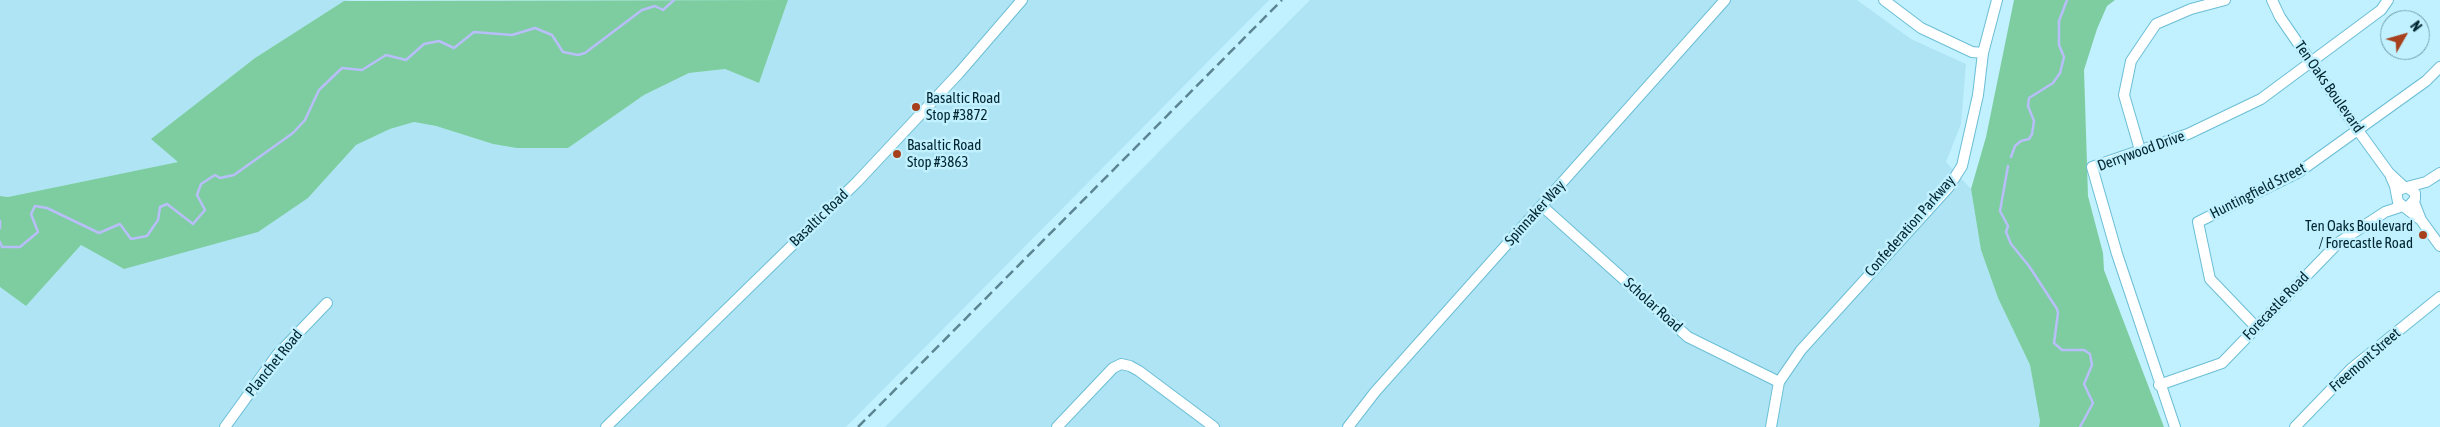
<!DOCTYPE html>
<html>
<head>
<meta charset="utf-8">
<style>
	body { margin:0 }
	#map { position:relative; width:2440px; height:427px; overflow:hidden; background:#c1f1ff; font-family:"Asap Condensed",sans-serif }
	canvas { display:block }
	.north { position:absolute; left:2380px; top:10px; width:50px; height:50px; box-sizing:border-box; background:#c1f1ff; border:1px solid #75a0ac; border-radius:50%; rotate:52deg; font-size:14px; font-weight:700; line-height:20px; text-align:center; color:#022630 }
	.north::after { content:''; display:block; margin:auto; width:18px; height:22px; background:#a7401c; clip-path:polygon(50% 0,100% 100%,50% 72%,0 100%) }
</style>
</head>
<body>
<div id="map">
<canvas width="2440" height="427"></canvas>
<div class="north">N</div>
</div>
<script>
const ctx = document.querySelector('canvas').getContext('2d');
ctx.lineJoin = 'round';
function fillPath(path, color) {
  ctx.fillStyle = color;
  ctx.fill(path, 'evenodd');
}
function shape(rows) {
  const path = new Path2D();
  for (const r of rows) {
    path.moveTo(r[0], r[1]);
    for (let i = 2; i < r.length; i += 2) path.lineTo(r[i], r[i + 1]);
  }
  return path;
}
function strokePath(path, color, width, dash) {
  ctx.strokeStyle = color;
  ctx.lineWidth = width;
  ctx.lineCap = dash ? 'butt' : 'round';
  ctx.setLineDash(dash || []);
  ctx.stroke(path);
}
function label(font, color, halo, rows, align = 'center') {
  ctx.font = font + ' "Asap Condensed",sans-serif';
  ctx.lineWidth = 5;
  ctx.setLineDash([]);
  ctx.textBaseline = 'middle';
  ctx.strokeStyle = halo;
  ctx.fillStyle = color;
  for (const [text, x, y, turn = 0] of rows) {
    ctx.save();
    ctx.translate(x, y);
    ctx.rotate((+turn || 0) * Math.PI / 180);
    ctx.textAlign = isNaN(turn) ? turn : align;
    if (halo) ctx.strokeText(text, 0, 0);
    ctx.fillText(text, 0, 0);
    ctx.restore();
  }
}
const built = shape([
	[0,0,355,0,344,1,255,58,152,139,179,162,8,197,0,196],
	[788,0,1269,0,846,427,0,427,0,287,26,306,81,245,124,269,308,198,356,145,390,129,414,122,436,126,493,144,568,148,644,95,689,73,725,69,759,83],
	[1310,0,1857,0,1911,39,1966,64,1961,124,1946,162,1971,189,1981,250,1998,298,2030,365,2040,421,2039,427,885,427]
]);
const green = shape([
	[788,0,759,83,725,69,689,73,644,95,568,148,517,148,493,144,436,126,414,122,390,129,356,145,308,198,258,232,124,269,81,245,26,306,0,287,0,196,8,197,178,162,151,139,255,58,344,1],
	[2014,0,2115,0,2107,6,2097,29,2084,70,2088,196,2103,253,2104,270,2164,427,2039,427,2040,421,2030,365,1998,298,1981,250,1971,189,1986,137]
]);
const stream = shape([
	[2011,157,2015,146,2021,141,2029,139,2032,134,2034,121,2028,106,2029,98,2053,83,2060,73,2064,57,2059,45,2059,21,2067,0],
	[2008,166,2000,211,2008,226,2006,232,2011,244,2029,266,2057,309,2058,313,2054,343,2062,350,2084,350,2090,354,2092,365,2084,384,2093,403,2080,427],
	[0,221,0,228],
	[0,242,2,247,20,247,38,232,31,214,35,206,47,208,99,233,120,224,131,239,147,236,158,220,160,207,167,204,193,224,205,210,197,195,201,184,215,175,220,178,234,175,293,133,305,120,319,90,342,68,362,70,386,55,406,60,424,44,439,41,454,48,474,32,512,35,535,28,552,35,563,52,578,55,585,53,642,10,655,6,663,10,674,0]
]);
const minor = shape([
	[1884,0,1921,28,1972,52,1983,53],
	[2272,0,2280,17,2357,129,2389,173,2404,187],
	[2140,150,2124,95,2131,61,2156,24,2191,9,2225,0],
	[2391,177,2395,186,2398,202,2421,220],
	[2407,187,2426,182,2440,173],
	[2399,190,2407,187,2415,193,2415,199,2409,206],
	[2414,202,2421,220,2440,246],
	[1542,206,1688,337,1779,382],
	[2255,326,2210,279,2198,222,2299,172,2426,81,2440,67],
	[2159,385,2222,363,2338,243,2385,212,2403,206],
	[225,427,277,355,327,303],
	[606,427,857,182,959,73,1022,0],
	[1057,427,1113,368,1121,364,1130,366,1139,371,1214,427],
	[1348,427,1375,392,1725,0],
	[1771,427,1779,382,1801,350,1948,188,1962,166,1978,95,1983,53,1997,0],
	[2175,427,2117,254,2092,167,2188,134,2261,99,2381,10,2388,0],
	[2295,427,2351,369,2440,297]
]);
const rail = shape([
	[858,427,1282,0]
]);
const markers = [
	[916,107,5,"#a7401c"],
	[897,154,5,"#a7401c"],
	[2423,235,5,"#a7401c"]
];
const streetNames = [
	["Ten Oaks Boulevard",2329,87,55],
	["Derrywood Drive",2141,151,-20],
	["Huntingfield Street",2258,191,-27],
	["Spinnaker Way",1535,213,-48],
	["Basaltic Road",819,218,-44],
	["Confederation Parkway",1910,226,-49],
	["Scholar Road",1653,305,42],
	["Forecastle Road",2276,306,-46],
	["Freemont Street",2365,360,-41],
	["Planchet Road",274,363,-51]
];
const poiNames = [
	["Basaltic Road",926,98],
	["Stop #3872",926,115],
	["Basaltic Road",907,145],
	["Stop #3863",907,162],
	["Ten Oaks Boulevard",2413,226,"right"],
	["/ Forecastle Road",2413,243,"right"]
];
fillPath(built, '#afe4f4');
fillPath(green, '#7ecda1');
strokePath(stream, '#b7bef9', 2.5);
strokePath(minor, '#6bbed5', 12);
strokePath(minor, '#fff', 10);
strokePath(rail, '#5b8591', 2.5, [10, 5]);
for (const [x, y, r, color] of markers) {
  const dot = new Path2D();
  dot.arc(x, y, r, 0, 2 * Math.PI);
  ctx.fillStyle = color;
  ctx.fill(dot);
  strokePath(dot, '#c1f1ff', 2);
}
label('15px', '#022630', '#c1f1ff', streetNames);
label('15px', '#022630', '#c1f1ff', poiNames, 'left');
</script>
</body>
</html>
